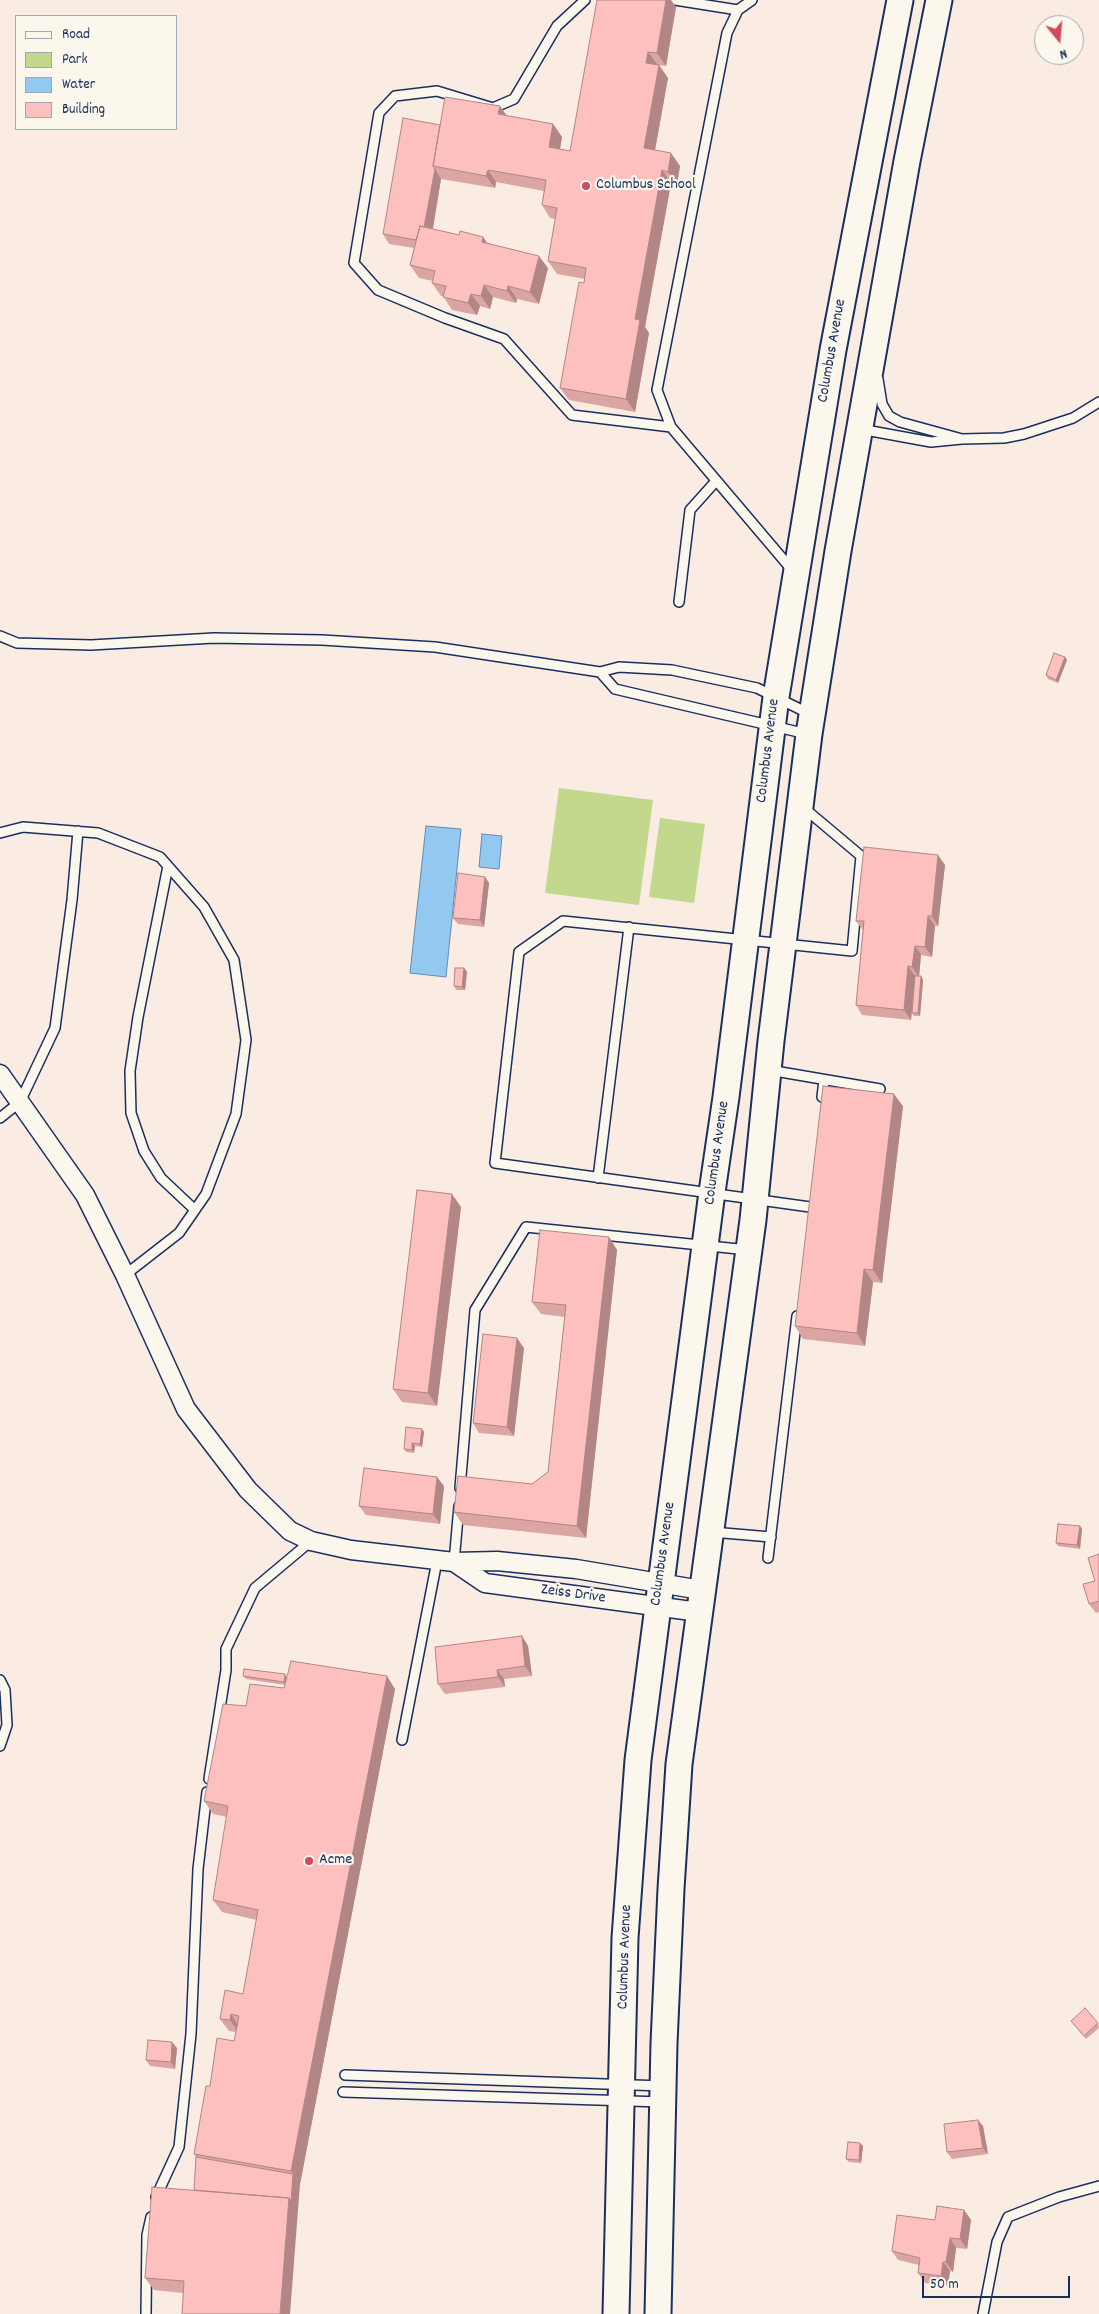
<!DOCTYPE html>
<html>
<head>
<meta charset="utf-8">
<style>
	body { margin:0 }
	#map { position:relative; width:1099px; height:2314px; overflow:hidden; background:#fbece3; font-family:Dekko,sans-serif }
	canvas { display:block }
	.legend { position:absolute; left:15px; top:15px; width:162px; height:115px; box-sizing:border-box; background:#fbf7ec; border:1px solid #a1a7b3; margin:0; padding:6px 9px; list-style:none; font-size:15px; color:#1b2f5e }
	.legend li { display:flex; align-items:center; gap:10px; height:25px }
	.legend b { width:25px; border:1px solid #a1a7b3 }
	.north { position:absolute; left:1034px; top:15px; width:50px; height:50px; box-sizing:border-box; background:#fbf7ec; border:1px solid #a1a7b3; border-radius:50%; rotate:163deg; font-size:14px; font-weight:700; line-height:20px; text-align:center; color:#1b2f5e }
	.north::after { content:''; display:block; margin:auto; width:18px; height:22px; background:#d1495b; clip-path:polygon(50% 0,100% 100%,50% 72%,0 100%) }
	.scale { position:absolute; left:922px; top:2276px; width:148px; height:22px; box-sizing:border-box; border:2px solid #1b2f5e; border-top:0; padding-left:6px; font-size:15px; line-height:18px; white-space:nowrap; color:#1b2f5e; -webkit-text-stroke:4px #fbf7ec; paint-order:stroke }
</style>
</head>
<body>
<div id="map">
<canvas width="1099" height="2314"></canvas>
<ul class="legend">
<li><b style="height:6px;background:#fbf7ec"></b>Road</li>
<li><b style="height:14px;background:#c1d88d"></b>Park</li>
<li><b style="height:14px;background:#93c8f1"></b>Water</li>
<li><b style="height:14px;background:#fdc0be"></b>Building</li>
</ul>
<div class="north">N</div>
<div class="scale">50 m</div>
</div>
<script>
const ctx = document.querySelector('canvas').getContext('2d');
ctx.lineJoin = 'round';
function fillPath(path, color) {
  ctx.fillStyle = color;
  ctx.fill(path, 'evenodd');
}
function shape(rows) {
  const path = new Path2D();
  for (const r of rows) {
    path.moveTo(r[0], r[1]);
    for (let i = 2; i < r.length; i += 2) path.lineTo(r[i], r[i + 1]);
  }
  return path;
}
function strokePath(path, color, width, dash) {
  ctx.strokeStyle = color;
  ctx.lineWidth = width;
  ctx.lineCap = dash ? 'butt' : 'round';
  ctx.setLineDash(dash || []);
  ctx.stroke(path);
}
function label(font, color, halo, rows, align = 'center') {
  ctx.font = font + ' Dekko,sans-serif';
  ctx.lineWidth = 4.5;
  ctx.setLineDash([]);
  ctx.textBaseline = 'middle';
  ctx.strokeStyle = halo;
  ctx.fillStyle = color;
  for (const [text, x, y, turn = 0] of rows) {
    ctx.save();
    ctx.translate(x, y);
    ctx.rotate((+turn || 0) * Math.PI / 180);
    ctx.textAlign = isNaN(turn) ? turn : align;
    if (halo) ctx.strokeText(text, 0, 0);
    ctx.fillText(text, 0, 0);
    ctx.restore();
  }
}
const green = shape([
	[559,788,653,800,639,905,545,893],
	[660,818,705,824,694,903,649,897]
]);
const water = shape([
	[426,826,461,829,446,977,410,973,426,826],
	[482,834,502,836,499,869,479,867,482,834]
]);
const lane = shape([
	[585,0,557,26,514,99,493,108,437,91,395,96,379,113,354,263,378,290,445,318,504,339,572,415,671,427],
	[675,0,738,10],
	[752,0,738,10,727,33,657,390,671,427,793,571],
	[860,429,931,442,962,439,900,422,889,416,882,404,878,379],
	[962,439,1004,438,1024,434,1073,418,1099,402],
	[679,602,690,510,716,481],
	[0,636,17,643,91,645,214,638,322,640,435,647,600,672,619,667,672,670,757,688,810,714],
	[600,672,615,689,807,734],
	[804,808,861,856,852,951,563,921,519,952,495,1163,810,1207],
	[0,833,23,827,98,833,160,857,204,907,234,960,246,1040,236,1114,206,1194,179,1233,125,1275],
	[168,866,138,1017,130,1071,131,1113,144,1151,161,1178,195,1210],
	[769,1070,880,1089],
	[822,1097,824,1080],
	[0,1118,20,1102,55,1028,72,900,78,831],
	[598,1178,629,927],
	[460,1488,475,1310,526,1227,748,1250],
	[712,1532,771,1537],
	[768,1558,797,1316],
	[454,1562,459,1506],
	[0,1680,5,1690,7,1725,0,1746],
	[402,1740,437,1561],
	[209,1779,226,1670,226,1649,255,1588,311,1541],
	[345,2075,663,2086],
	[343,2092,662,2102],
	[156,2197,179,2147,191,2034,198,1869,207,1792],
	[146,2314,147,2235,151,2217],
	[983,2314,997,2242,1008,2217,1059,2197,1099,2186]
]);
const street = shape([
	[0,1074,85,1195,125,1275,186,1409,248,1490,290,1531,311,1541,351,1550,454,1562],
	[699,1612,485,1583,454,1562,497,1561,576,1569,701,1590]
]);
const secondary = shape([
	[616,2314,625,1938,638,1760,712,1192,726,1097,776,697,833,350,900,0],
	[658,2314,664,2043,671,1889,679,1764,753,1220,771,1041,809,734,838,551,907,161,939,0]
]);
const wall = shape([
	[676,7,666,66,656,65,668,78,655,150,680,166,677,184,671,183,645,327,649,333,635,412,569,400,560,388,585,279,557,274,548,261,555,219,550,218,542,205,544,191,496,182,495,188,441,179,433,229,459,235,483,237,488,244,548,268,539,304,517,299,516,303,493,297,490,309,480,306,477,315,452,310,443,296,441,296,432,283,433,281,419,278,410,265,414,248,389,244,383,234,440,125,506,116,553,124,562,137,560,149,570,151],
	[1065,657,1067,660,1058,683,1048,679,1046,675],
	[945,865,938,926,935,926,932,957,921,955,919,976,921,976,923,980,920,1016,914,1016,912,1013,915,976,911,1020,862,1015,856,1005,863,930,856,921],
	[485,877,489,883,484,927,458,924,453,918],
	[464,968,467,972,465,990,456,990,454,986],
	[903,1106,882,1283,873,1282,865,1346,803,1339,795,1326],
	[461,1207,437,1406,402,1402,393,1389],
	[609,1237,617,1250,586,1538,463,1525,454,1512,532,1484,548,1472,565,1317,541,1314,532,1302],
	[524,1348,514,1436,479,1433,473,1423],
	[422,1429,424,1432,422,1447,415,1446,414,1453,406,1452,404,1449],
	[444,1486,440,1524,366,1515,359,1506],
	[1080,1526,1082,1529,1080,1549,1058,1546,1056,1543],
	[1099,1554,1099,1612,1096,1613,1089,1604,1095,1581],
	[522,1636,528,1646,532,1676,504,1679,505,1687,445,1694,438,1684],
	[243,1676,287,1678,395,1689,300,2184,183,2293,154,2290,145,2278,194,2190,196,2157,194,2154,210,2086,234,2041,236,2032,229,2031,220,2019,243,1994,257,1920,222,1912,213,1900,227,1817,213,1814,204,1801,246,1706,284,1688,285,1685,246,1679],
	[1071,2021,1098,2023,1099,2028,1086,2039],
	[177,2048,175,2069,150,2066,146,2060],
	[983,2126,988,2154,952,2159,947,2152],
	[863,2146,861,2163,849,2162,846,2159],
	[964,2210,971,2220,967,2249,956,2248,953,2272,950,2271,948,2286,925,2283,918,2273,919,2265,898,2260,892,2251,935,2220]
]);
const shadedWall = shape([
	[666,0,671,0,676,7,666,66,657,53],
	[648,52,657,64,655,76,646,63],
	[659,65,668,78,653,161,644,148],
	[500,106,509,119,498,114],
	[553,124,562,137,558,160,549,147],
	[671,153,680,166,677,184,668,172],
	[435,169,441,179,431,239,424,230],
	[488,170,496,182,495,188,486,176],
	[662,170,671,183,645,327,649,333,635,412,626,399,635,319],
	[483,237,492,250,482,242],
	[539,256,548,268,539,304,530,292],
	[484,285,493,297,490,309,481,296],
	[508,286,517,299,516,303,507,291],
	[471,294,480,306,477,315,468,303],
	[1065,657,1067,660,1058,683,1056,680],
	[938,855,945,865,938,926,932,916],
	[485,877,489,883,484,927,480,920],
	[928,916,935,926,932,957,925,947],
	[915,946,921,955,919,977,912,967],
	[908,966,915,976,911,1020,904,1010],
	[464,968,467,972,465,990,462,987],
	[921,976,923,980,920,1016,918,1013],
	[894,1094,903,1106,882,1283,873,1270],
	[452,1194,461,1207,437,1406,428,1393],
	[609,1237,617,1250,586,1538,577,1526],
	[864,1269,873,1282,865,1346,857,1333],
	[517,1338,524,1348,514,1436,507,1427],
	[422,1429,424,1432,422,1447,420,1444],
	[412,1443,415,1446,414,1453,412,1450],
	[437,1477,444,1486,440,1524,433,1514],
	[1080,1526,1082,1529,1080,1549,1077,1545],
	[522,1636,528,1646,532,1676,525,1666],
	[497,1670,504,1679,505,1687,498,1677],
	[285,1674,287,1678,286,1685,284,1682],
	[387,1676,395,1689,300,2184,290,2314,280,2314,289,2198,293,2174,291,2171],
	[231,2014,239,2027,239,2033,230,2020],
	[172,2042,177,2048,175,2069,171,2062],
	[978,2120,983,2126,988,2154,983,2148],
	[860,2143,863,2146,861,2163,859,2160],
	[964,2210,971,2220,967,2249,960,2239],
	[950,2238,956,2248,953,2272,946,2262],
	[943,2262,950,2271,948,2286,941,2276]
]);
const building = shape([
	[597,0,666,0,657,53,648,52,646,63,659,65,644,148,671,153,668,172,662,170,635,319,640,320,626,399,560,388,579,282,584,283,586,268,548,261,557,208,542,205,546,180,488,170,486,176,433,166,445,97,500,106,498,114,553,124,549,147,570,151,597,0],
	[403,118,440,125,433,166,435,169,424,227,420,226,416,240,383,234,403,118],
	[420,226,459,235,460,231,483,237,482,242,539,256,530,292,508,286,507,291,484,285,481,296,471,294,468,303,443,297,446,286,432,283,435,271,410,265,420,226],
	[1054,653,1065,657,1056,680,1046,675,1054,653],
	[864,847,938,855,932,916,928,916,925,947,915,946,912,967,908,966,904,1010,856,1005,864,921,856,921,864,847],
	[458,873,485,877,480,920,453,918,458,873],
	[455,968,464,968,462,987,454,986,455,968],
	[915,976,921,976,918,1013,912,1013,915,976],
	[823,1086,894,1094,873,1270,864,1269,857,1333,795,1326,823,1086],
	[417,1190,452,1194,428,1393,393,1389,417,1190],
	[540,1230,609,1237,577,1526,454,1512,458,1476,532,1484,548,1472,566,1305,532,1302,540,1230],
	[483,1334,517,1338,507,1427,473,1423,483,1334],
	[406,1427,422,1429,420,1444,412,1443,412,1450,404,1449,406,1427],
	[364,1468,437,1477,433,1514,359,1506,364,1468],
	[1058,1524,1080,1526,1077,1545,1056,1543,1058,1524],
	[1099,1554,1099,1601,1089,1604,1083,1584,1095,1581,1088,1558,1099,1554],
	[522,1636,525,1666,497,1670,498,1677,438,1684,435,1647,522,1636],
	[291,1661,387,1676,291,2171,194,2154,206,2086,210,2086,217,2038,234,2041,239,2016,231,2014,230,2020,220,2019,225,1990,243,1994,258,1910,213,1900,228,1806,204,1801,223,1704,246,1706,250,1684,284,1688,291,1661],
	[244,1669,285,1674,284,1682,243,1676,244,1669],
	[1085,2008,1098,2023,1084,2036,1071,2021,1085,2008],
	[148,2040,172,2042,171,2062,146,2060,148,2040],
	[978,2120,983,2148,947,2152,944,2124,978,2120],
	[848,2142,860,2143,859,2160,846,2159,848,2142],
	[196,2157,293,2174,291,2201,289,2198,194,2190,196,2157],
	[152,2187,289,2198,280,2314,182,2314,184,2281,145,2278,152,2187],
	[937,2206,964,2210,960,2239,950,2238,946,2262,943,2262,941,2276,918,2273,920,2258,892,2251,897,2215,935,2220,937,2206]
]);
const markers = [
	[586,186,5,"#d1495b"],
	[309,1861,5,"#d1495b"]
];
const poiNames = [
	["Columbus School",596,186],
	["Acme",319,1861]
];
const streetNames = [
	["Columbus Avenue",833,351,-80],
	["Columbus Avenue",769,751,-83],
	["Columbus Avenue",718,1153,-82],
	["Columbus Avenue",664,1554,-82],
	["Zeiss Drive",573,1595,8],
	["Columbus Avenue",626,1957,-88]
];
fillPath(green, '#c1d88d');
fillPath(water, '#93c8f1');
strokePath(water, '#638bb6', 1);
strokePath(lane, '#1b2f5e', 12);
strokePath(street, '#1b2f5e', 21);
strokePath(secondary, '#1b2f5e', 29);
strokePath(lane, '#fbf7ec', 9);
strokePath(street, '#fbf7ec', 18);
strokePath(secondary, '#fbf7ec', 25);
fillPath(wall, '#daa5a3');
fillPath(shadedWall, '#b18685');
fillPath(building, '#fdc0be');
strokePath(building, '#b18685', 1);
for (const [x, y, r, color] of markers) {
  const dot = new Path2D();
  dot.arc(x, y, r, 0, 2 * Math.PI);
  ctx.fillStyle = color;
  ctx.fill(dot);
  strokePath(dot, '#fbf7ec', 2);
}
label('16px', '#1b2f5e', '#fbf7ec', poiNames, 'left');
label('16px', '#1b2f5e', '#fbf7ec', streetNames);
</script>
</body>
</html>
